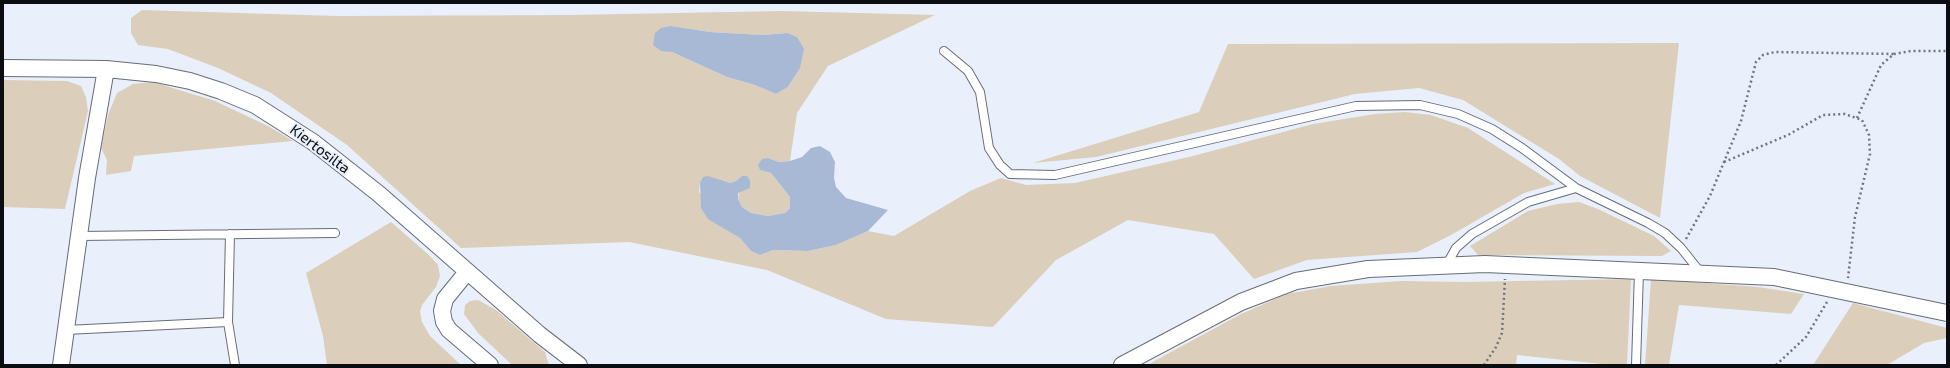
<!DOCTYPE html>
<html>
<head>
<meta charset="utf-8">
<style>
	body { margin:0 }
	#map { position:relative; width:1950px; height:368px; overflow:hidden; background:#e9f0fb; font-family:"Exo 2",sans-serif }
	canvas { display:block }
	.frame { position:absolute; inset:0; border:4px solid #0b0d11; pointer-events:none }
</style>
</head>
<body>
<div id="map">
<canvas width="1950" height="368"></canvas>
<div class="frame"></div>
</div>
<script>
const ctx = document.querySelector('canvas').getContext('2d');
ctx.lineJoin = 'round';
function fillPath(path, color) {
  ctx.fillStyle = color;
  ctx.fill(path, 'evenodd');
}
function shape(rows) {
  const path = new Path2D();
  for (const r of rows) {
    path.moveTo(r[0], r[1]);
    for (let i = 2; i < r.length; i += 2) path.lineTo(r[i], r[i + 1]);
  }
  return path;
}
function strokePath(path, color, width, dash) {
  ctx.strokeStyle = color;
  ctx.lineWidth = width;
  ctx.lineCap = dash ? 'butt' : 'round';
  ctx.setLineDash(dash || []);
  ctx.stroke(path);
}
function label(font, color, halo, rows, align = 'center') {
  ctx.font = font + ' "Exo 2",sans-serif';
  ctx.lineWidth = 4;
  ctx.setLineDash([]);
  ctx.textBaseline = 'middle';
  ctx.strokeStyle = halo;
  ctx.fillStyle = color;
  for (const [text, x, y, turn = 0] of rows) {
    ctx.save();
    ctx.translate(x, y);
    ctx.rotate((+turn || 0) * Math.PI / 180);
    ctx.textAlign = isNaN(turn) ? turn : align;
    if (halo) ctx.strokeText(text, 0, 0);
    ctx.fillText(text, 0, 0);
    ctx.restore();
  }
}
const green = shape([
	[142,10,338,16,570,15,782,11,935,15,828,66,797,113,790,161,779,162,768,158,760,170,771,173,790,197,790,208,785,213,768,216,751,213,742,207,738,199,742,176,736,181,730,183,703,177,700,182,699,192,725,228,740,238,751,251,760,255,773,250,808,251,836,245,868,231,894,236,970,191,1001,178,1026,185,1075,183,1193,156,1313,124,1375,114,1405,112,1431,115,1468,128,1555,184,1524,193,1451,235,1417,252,1307,260,1254,279,1214,234,1128,220,1056,260,993,327,886,319,767,270,629,242,461,248,347,145,271,93,218,68,168,49,138,45,131,33,131,18],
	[671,26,710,32,763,35,787,33,800,68,788,87,776,94,755,85,727,77,672,52],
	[1679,43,1660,218,1580,176,1559,159,1463,100,1419,88,1355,94,1096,157,1033,163,1199,112,1228,44],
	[3,80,67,81,81,86,86,97,88,111,65,209,3,207],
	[153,82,215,101,268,126,293,141,134,156,131,171,106,175,107,160,101,148,108,115,117,93,133,84],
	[1579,202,1598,209,1654,236,1671,251,1662,256,1478,255,1470,246,1528,211,1557,204],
	[391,222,429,255,438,265,440,276,436,287,422,305,420,312,422,322,430,336,461,365,327,365,323,336,306,273],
	[1631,279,1627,365,1611,365,1517,355,1516,365,1147,365,1241,314,1287,294,1331,286,1401,281,1462,282],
	[1651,279,1758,287,1804,294,1791,314,1679,305,1669,365,1645,365],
	[478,300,496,310,545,352,549,365,512,365,478,333,464,314,465,305,470,301],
	[1853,303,1947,328,1947,338,1924,343,1887,365,1813,365]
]);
const water = shape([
	[671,26,710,32,763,35,787,33,797,37,804,49,800,68,788,87,776,94,755,85,727,77,672,52,661,51,653,45,655,33,661,28],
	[820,146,830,152,835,162,834,178,836,187,846,198,888,210,868,231,836,245,808,251,773,250,760,255,751,251,740,238,708,219,701,208,700,182,703,177,708,176,730,183,736,181,742,176,747,176,750,180,750,188,738,193,738,199,742,207,751,213,768,216,785,213,790,208,790,197,771,173,760,170,758,165,762,159,768,158,779,162,790,161,802,157,811,148]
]);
const path = shape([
	[1857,118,1881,65,1894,54,1911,51,1947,51],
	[1724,162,1788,135,1823,115,1845,114,1862,120,1869,135,1870,154,1855,217,1848,278],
	[1686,239,1710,196,1724,162,1741,121,1756,62,1763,55,1775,52,1894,54],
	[1484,365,1496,347,1502,333,1505,279],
	[1776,365,1806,337,1827,302]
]);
const service = shape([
	[944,51,968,71,980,92,989,148,1000,165,1010,174,1055,175,1356,106,1420,105,1458,114,1492,129,1522,148,1576,188,1648,223,1665,233,1681,248,1701,273],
	[230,234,228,322,235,365],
	[79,236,335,233],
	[1446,266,1456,248,1472,234,1528,202,1576,188],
	[66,330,228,322],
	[1636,365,1639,271]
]);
const minor = shape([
	[3,68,106,69,156,74,190,81,221,91,255,105,313,142,379,194,540,335,579,365],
	[467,272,445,299,442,311,444,322,449,330,490,365],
	[61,365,87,178,106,69],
	[1122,365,1241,302,1296,281,1368,269,1485,264,1774,277,1947,313]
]);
const streetNames = [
	["Kiertosilta",320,149,37]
];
fillPath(green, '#dbceba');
fillPath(water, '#a8b9d6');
strokePath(service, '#676d76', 10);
strokePath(minor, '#676d76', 18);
strokePath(path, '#71757d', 2.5, [2, 3]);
strokePath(service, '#fff', 8);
strokePath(minor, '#fff', 16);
label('15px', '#0b0d11', '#e9f0fb', streetNames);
</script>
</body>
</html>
